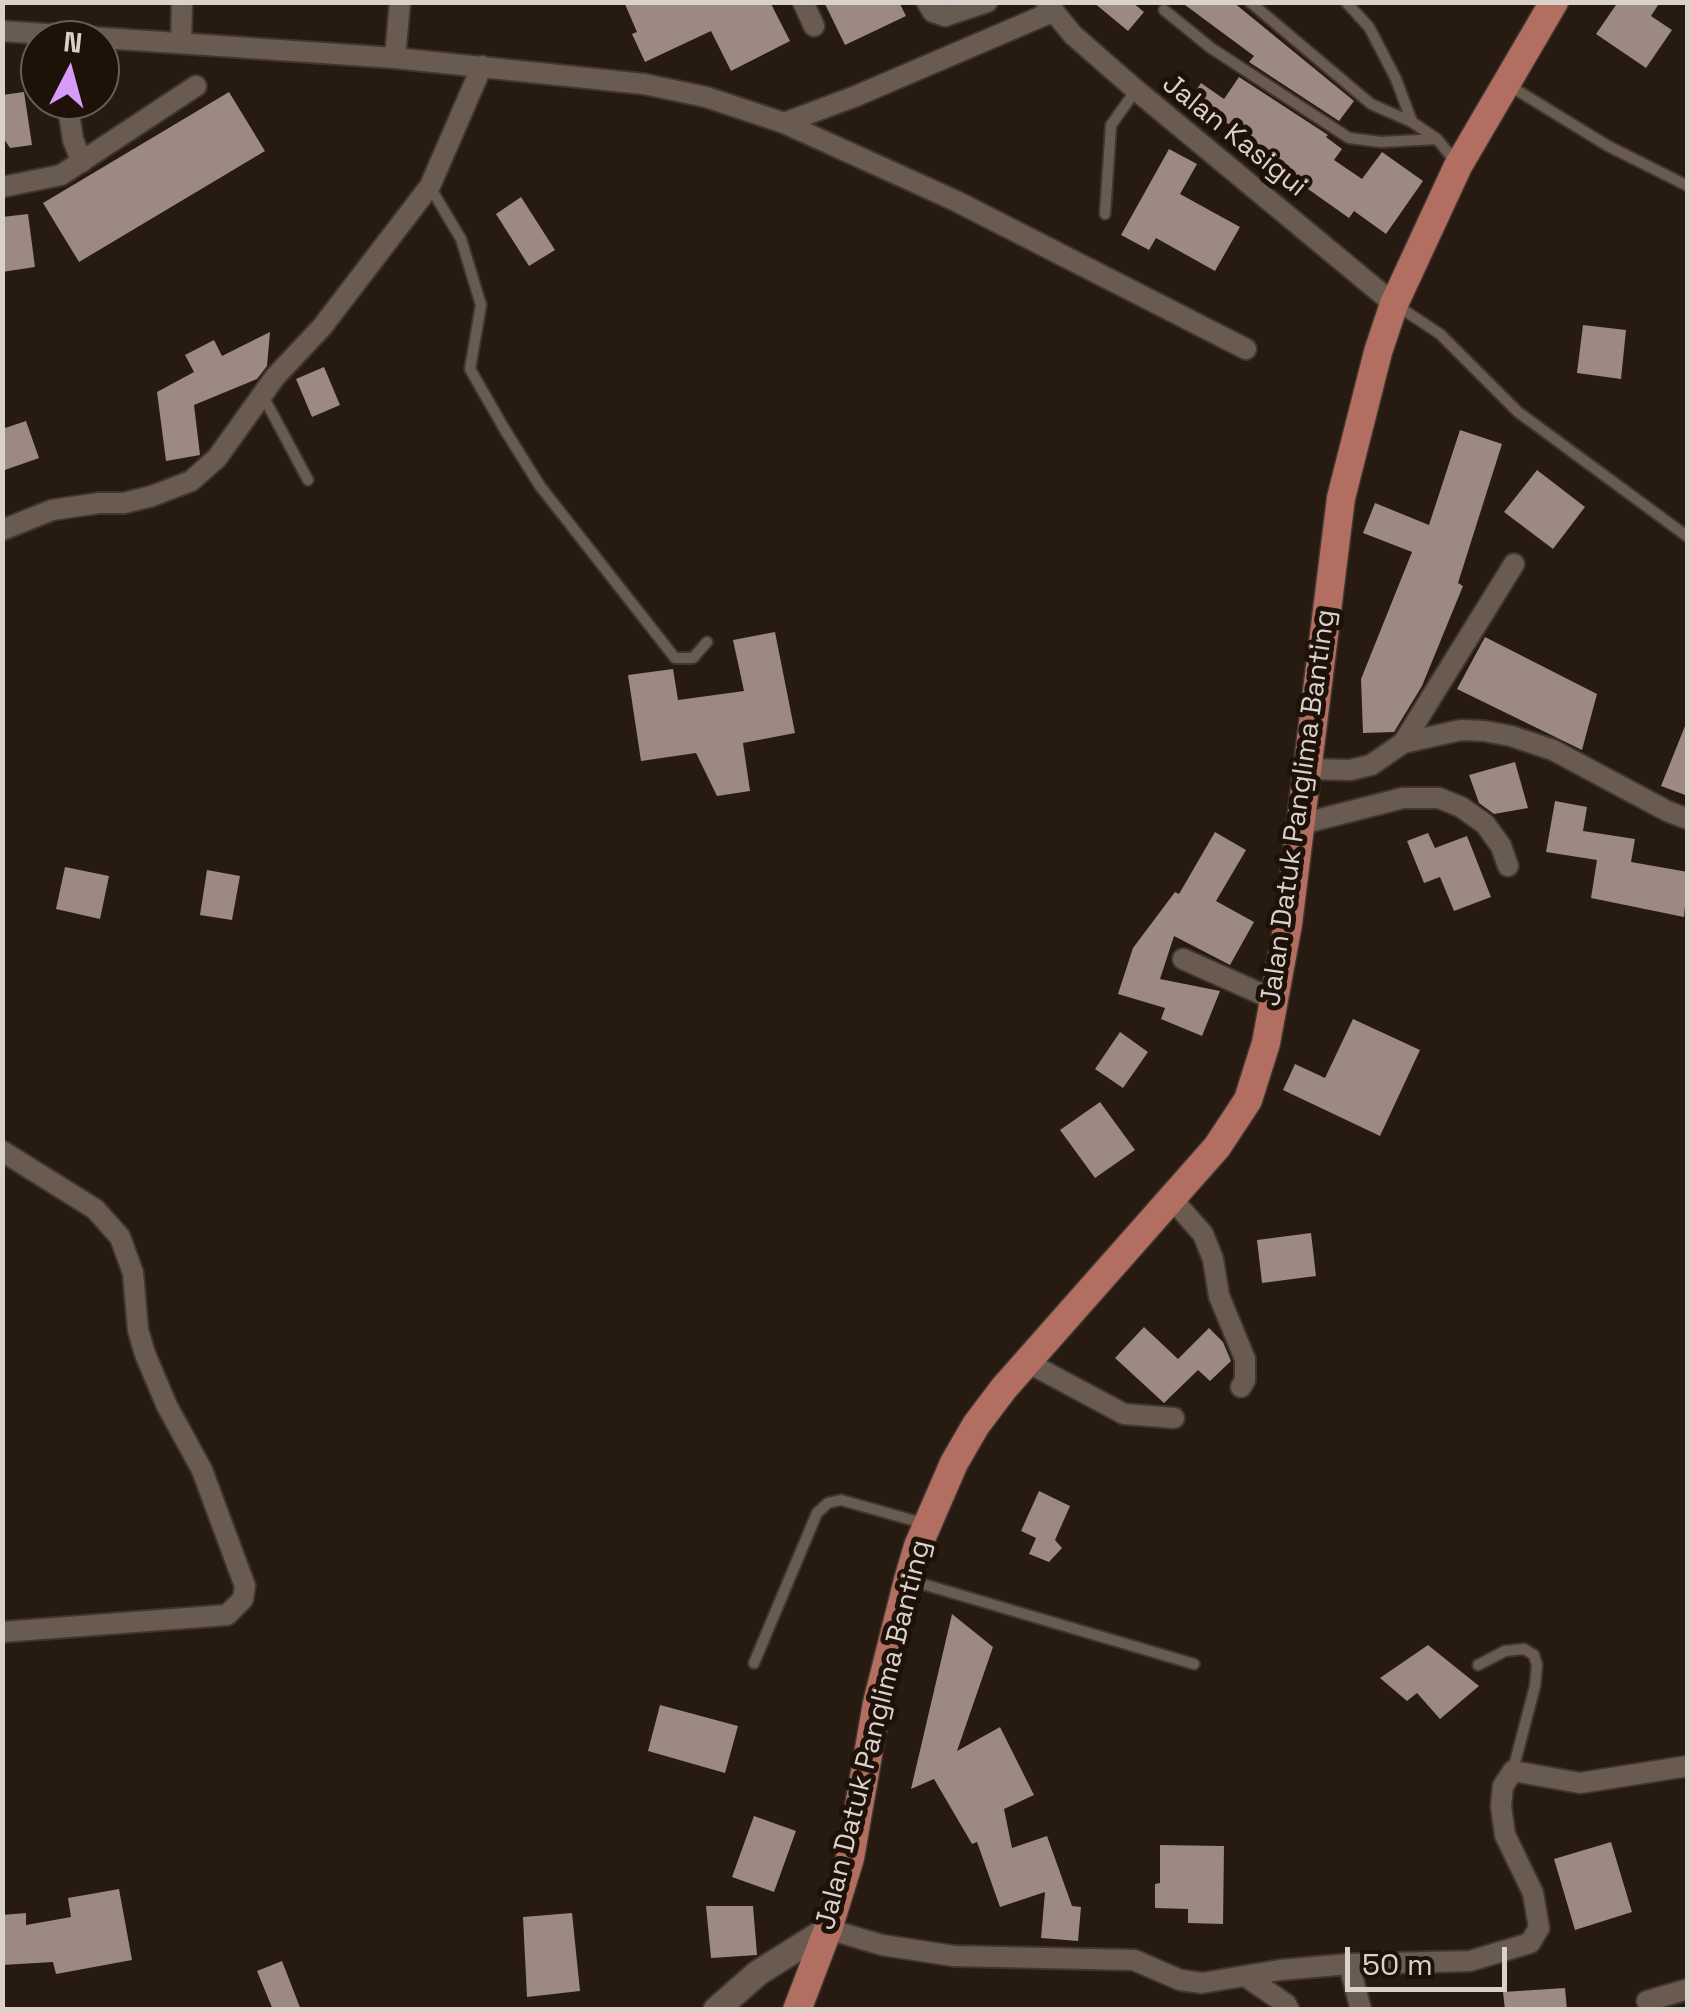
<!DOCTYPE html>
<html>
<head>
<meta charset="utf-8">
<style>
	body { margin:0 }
	#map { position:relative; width:1690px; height:2012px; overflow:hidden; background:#261a11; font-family:"Space Grotesk",sans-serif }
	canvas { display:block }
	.frame { position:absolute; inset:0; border:5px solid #dad1cb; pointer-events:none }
	.north { position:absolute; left:20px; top:20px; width:100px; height:100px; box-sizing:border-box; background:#1d1108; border:2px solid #695e56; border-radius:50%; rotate:6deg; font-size:28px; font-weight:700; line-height:40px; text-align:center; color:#dad1cb }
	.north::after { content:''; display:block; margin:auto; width:35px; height:45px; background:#d79bf9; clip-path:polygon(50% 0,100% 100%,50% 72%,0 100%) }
	.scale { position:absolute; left:1345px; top:1947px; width:162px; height:45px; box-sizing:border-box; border:5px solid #dad1cb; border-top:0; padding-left:12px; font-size:30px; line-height:35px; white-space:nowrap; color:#dad1cb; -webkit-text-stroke:8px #1d1108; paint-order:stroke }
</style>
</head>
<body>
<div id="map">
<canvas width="1690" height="2012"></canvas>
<div class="frame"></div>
<div class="north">N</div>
<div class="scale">50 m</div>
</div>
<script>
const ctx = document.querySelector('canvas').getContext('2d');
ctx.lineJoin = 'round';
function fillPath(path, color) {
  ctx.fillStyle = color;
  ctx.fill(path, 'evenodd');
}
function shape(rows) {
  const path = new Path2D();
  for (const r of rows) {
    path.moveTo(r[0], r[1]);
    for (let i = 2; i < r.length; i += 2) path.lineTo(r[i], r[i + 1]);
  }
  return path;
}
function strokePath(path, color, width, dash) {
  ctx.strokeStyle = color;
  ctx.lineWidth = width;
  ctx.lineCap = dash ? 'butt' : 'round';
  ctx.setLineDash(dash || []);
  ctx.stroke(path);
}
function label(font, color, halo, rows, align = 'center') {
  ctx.font = font + ' "Space Grotesk",sans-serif';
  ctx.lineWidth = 10;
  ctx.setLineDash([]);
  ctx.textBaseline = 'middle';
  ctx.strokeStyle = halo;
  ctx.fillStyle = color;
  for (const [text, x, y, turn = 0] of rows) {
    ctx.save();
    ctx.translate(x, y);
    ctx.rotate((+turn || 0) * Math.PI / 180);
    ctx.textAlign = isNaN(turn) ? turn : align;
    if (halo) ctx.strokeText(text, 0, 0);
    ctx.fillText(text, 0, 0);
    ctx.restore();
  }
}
const building = shape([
	[624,2,770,2,790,41,731,71,711,31,645,62,632,34,637,32],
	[824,2,899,2,906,16,845,45],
	[1093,2,1132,2,1144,12,1128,31],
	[1181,2,1233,2,1354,101,1339,121,1249,62,1254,56],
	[1618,2,1660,2,1651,16,1672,30,1646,68,1596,34],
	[1239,77,1328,135,1326,137,1342,149,1334,160,1362,179,1382,152,1423,181,1386,234,1354,211,1349,218,1243,143,1247,137,1191,98,1201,83,1224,99],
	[24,92,32,145,10,148,2,136,2,95],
	[229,92,265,151,79,262,43,203],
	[1169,149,1197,164,1180,194,1240,227,1215,271,1156,238,1149,250,1121,235],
	[521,197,555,250,529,266,496,214],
	[28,214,35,267,2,272,2,217],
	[1583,325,1626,330,1621,379,1577,373],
	[270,332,267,366,257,379,194,405,200,455,166,461,157,392,194,372,185,355,214,340,222,356],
	[324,367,340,405,312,417,296,379],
	[26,421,39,458,2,471,2,429],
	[1460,430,1502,444,1458,583,1463,586,1422,686,1394,732,1363,733,1361,679,1412,552,1363,533,1375,503,1429,525],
	[1537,470,1585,507,1553,549,1504,512],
	[775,632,795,733,743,743,750,791,717,796,696,753,641,761,628,675,673,669,678,700,744,691,733,640],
	[1485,637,1597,694,1582,750,1457,689],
	[1687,721,1688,722,1688,796,1661,786],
	[1515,762,1528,808,1494,814,1479,803,1469,775],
	[1555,801,1587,807,1583,831,1635,839,1631,862,1688,872,1684,917,1591,898,1597,860,1546,852],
	[1215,832,1246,850,1216,901,1254,922,1230,965,1174,936,1160,979,1220,991,1202,1036,1161,1019,1165,1008,1118,994,1133,948,1175,892,1179,894],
	[1428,833,1435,848,1467,836,1491,897,1454,911,1440,877,1424,883,1407,841],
	[65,867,109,876,100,919,56,909],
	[207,870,240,876,232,920,200,915],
	[1353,1019,1420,1050,1380,1136,1283,1090,1295,1064,1325,1078],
	[1120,1032,1148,1052,1123,1088,1095,1069],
	[1100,1102,1135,1150,1095,1178,1060,1130],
	[1311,1233,1316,1276,1262,1283,1257,1240],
	[1144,1327,1178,1359,1209,1328,1223,1342,1231,1361,1210,1381,1198,1370,1164,1403,1115,1358],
	[1039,1491,1070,1506,1055,1540,1062,1548,1049,1562,1029,1554,1036,1538,1021,1531],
	[952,1614,993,1647,957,1751,1000,1727,1034,1795,1004,1809,1012,1848,1047,1836,1072,1906,1081,1907,1078,1941,1041,1938,1045,1892,1000,1907,977,1842,972,1844,934,1779,911,1789],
	[1428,1645,1479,1686,1440,1719,1417,1693,1407,1701,1380,1678],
	[660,1705,738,1726,725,1773,648,1751],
	[754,1816,796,1831,774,1892,732,1877],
	[1611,1842,1632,1912,1575,1930,1554,1859],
	[1160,1845,1224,1846,1223,1924,1188,1923,1188,1909,1155,1908,1155,1884,1160,1883],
	[119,1889,132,1960,56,1974,53,1962,2,1965,2,1915,26,1913,26,1925,71,1917,68,1898],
	[706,1906,753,1906,757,1955,711,1958],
	[572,1913,580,1991,527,1997,523,1917],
	[282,1961,301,2010,273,2010,257,1971],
	[1565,1988,1567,2010,1505,2010,1503,1992]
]);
const service = shape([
	[1250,2,1371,104,1412,122,1437,139,1455,161],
	[1346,2,1369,27,1396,79,1412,122],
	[1164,10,1211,48,1349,138,1381,142,1437,139],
	[1510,86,1608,146,1688,186],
	[430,187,461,239,481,305,470,369,505,430,540,486,675,658,693,658,707,642],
	[1105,214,1111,125,1136,90],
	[1396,305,1440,334,1518,412,1688,537],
	[263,396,308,480],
	[909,1580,1194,1664],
	[754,1663,817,1513,828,1503,841,1500,926,1524],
	[1478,1665,1505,1651,1524,1649,1534,1655,1537,1665,1535,1686,1513,1770]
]);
const minor = shape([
	[803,2,814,26],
	[927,2,933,12,945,16,987,2],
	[1046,2,1073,35,1136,90,1394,304],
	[2,31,395,58,644,84,706,97,784,123,956,201,1246,349],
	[181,43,182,2],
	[395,58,400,2],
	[67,100,73,140,82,162],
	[784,123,856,96,1052,12],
	[2,187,61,175,196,86],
	[2,530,52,510,99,503,124,503,152,496,191,481,217,458,275,377,322,327,430,186,482,66],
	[1403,743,1514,564],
	[1308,769,1350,770,1371,765,1403,743,1461,730,1484,731,1511,736,1553,750,1667,811,1688,819],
	[1301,824,1403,798,1439,798,1461,807,1485,824,1501,846,1508,866],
	[1183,959,1275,1000],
	[2,1151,95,1209,120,1237,133,1273,138,1330,145,1354,167,1406,202,1470,245,1586,243,1599,227,1615,2,1632],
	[1171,1198,1203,1234,1213,1259,1219,1296,1245,1359,1245,1380,1241,1387],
	[1025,1361,1124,1414,1174,1418],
	[828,1929,882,1945,954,1956,1134,1960,1180,1980,1202,1983,1280,1970,1349,1964,1470,1961,1530,1943,1539,1928,1533,1893,1505,1835,1501,1806,1503,1786,1513,1771,1580,1783,1688,1766],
	[1349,1964,1361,2010],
	[1248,1978,1286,2004,1289,2010],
	[1647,2001,1688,1989]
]);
const tertiary = shape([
	[716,2010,758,1973,828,1929]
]);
const primary = shape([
	[797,2010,828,1929,850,1858,877,1703,908,1580,918,1546,954,1463,976,1425,1004,1388,1217,1147,1248,1100,1266,1043,1288,924,1341,498,1378,352,1394,304,1458,166,1554,2]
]);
const streetNames = [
	["Jalan Kasigui",1234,136,39],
	["Jalan Datuk Panglima Banting",1299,808,-82],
	["Jalan Datuk Panglima Banting",874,1735,-76]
];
fillPath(building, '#9c8981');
strokePath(service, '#403631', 14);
strokePath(minor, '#403631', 24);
strokePath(tertiary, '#403631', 29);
strokePath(primary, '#403631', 31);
strokePath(service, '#6a5b50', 10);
strokePath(minor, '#6a5b50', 20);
strokePath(tertiary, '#6a5b50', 25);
strokePath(primary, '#b26e60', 28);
label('28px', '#dad1cb', '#1d1108', streetNames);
</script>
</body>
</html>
